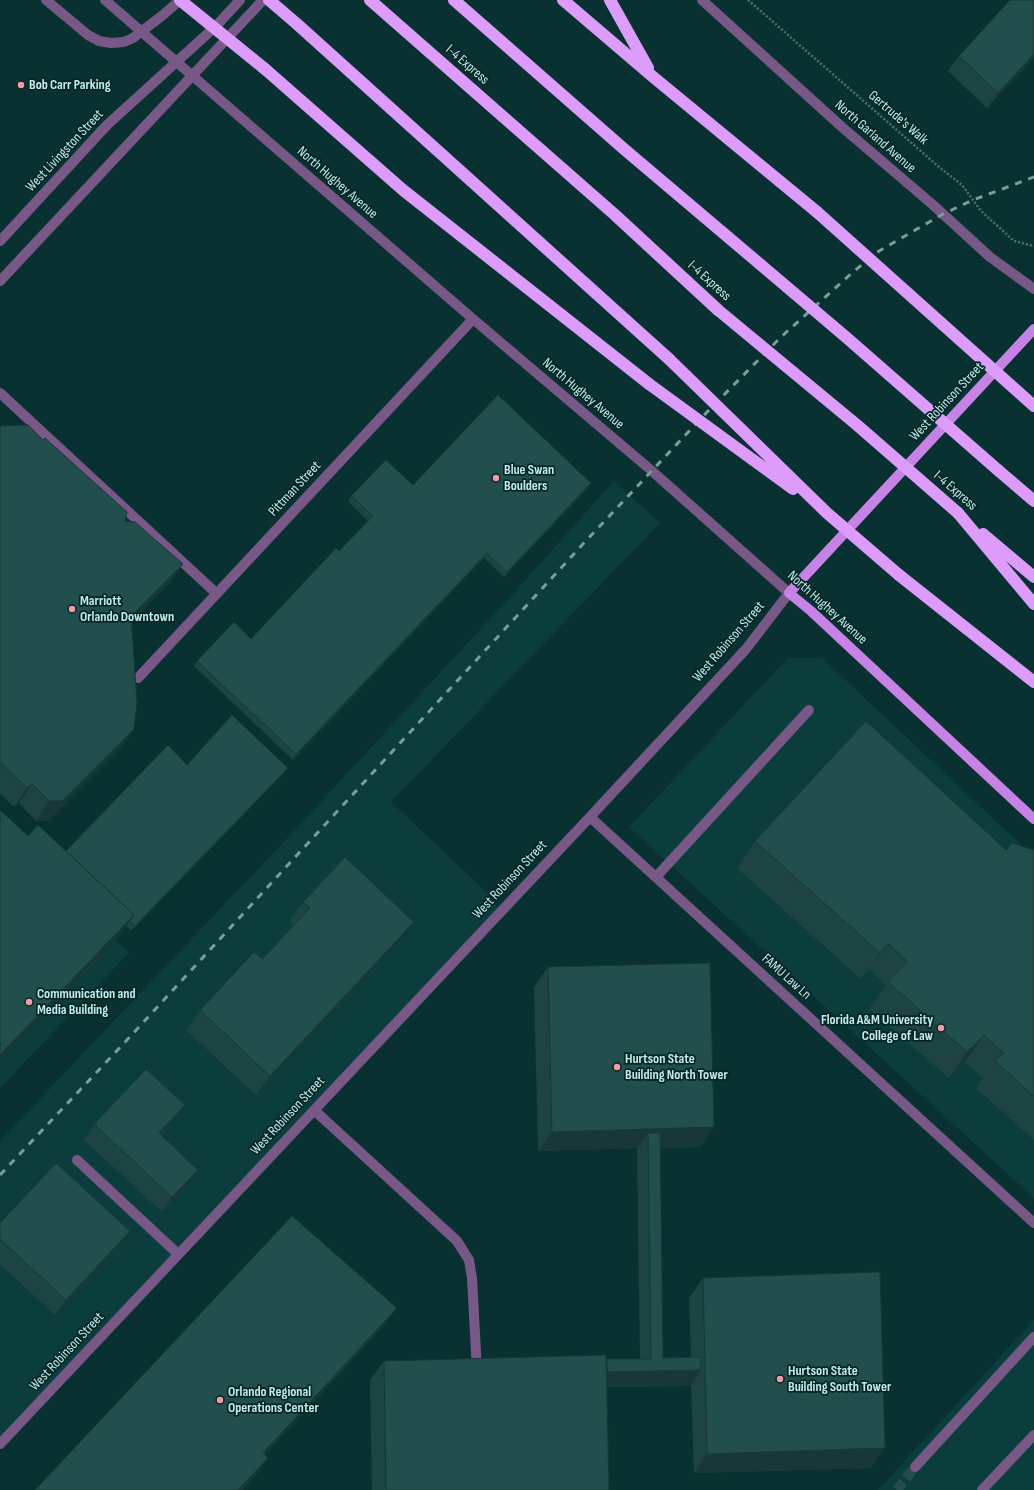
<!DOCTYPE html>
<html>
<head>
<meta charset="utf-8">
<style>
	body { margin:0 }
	canvas { display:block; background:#093131 }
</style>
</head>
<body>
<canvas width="1034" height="1490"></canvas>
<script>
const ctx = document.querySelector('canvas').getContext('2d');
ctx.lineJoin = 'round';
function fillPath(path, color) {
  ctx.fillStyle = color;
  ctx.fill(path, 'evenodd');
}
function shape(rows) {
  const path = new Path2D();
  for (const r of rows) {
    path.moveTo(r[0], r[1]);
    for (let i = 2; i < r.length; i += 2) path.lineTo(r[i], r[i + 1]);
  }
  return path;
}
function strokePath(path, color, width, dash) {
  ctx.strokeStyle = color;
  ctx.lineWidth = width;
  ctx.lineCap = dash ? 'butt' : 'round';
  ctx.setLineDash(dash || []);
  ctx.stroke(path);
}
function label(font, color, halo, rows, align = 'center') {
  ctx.font = font + ' "Sofia Sans Condensed",sans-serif';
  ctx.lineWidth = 3.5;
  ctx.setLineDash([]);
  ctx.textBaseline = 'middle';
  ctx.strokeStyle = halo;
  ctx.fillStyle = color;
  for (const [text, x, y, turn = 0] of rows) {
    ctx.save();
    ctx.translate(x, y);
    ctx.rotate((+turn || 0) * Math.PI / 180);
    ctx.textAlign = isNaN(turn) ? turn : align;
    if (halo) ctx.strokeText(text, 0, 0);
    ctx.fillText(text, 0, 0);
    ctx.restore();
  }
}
const built = shape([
	[614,481,660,523,391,802,476,882,502,910,0,1444,0,1141,294,831,511,596],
	[788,658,822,658,1034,857,1034,1198,629,827],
	[0,831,129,953,0,1088],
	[1034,1320,1034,1490,878,1490]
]);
const minorTunnel = shape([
	[897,1490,915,1467]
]);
const path = shape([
	[748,0,939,167,962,185,981,211,1014,241,1034,246]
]);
const minor = shape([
	[46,0,88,35,99,41,111,43,124,42,133,38,163,15,180,0],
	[702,0,843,128,932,204,990,257,1034,289],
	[0,241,107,125,216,26,240,0],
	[0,281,263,0],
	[0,393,216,593],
	[138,678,473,319],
	[590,817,1034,1223],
	[656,877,809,710],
	[314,1110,457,1241,469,1260,472,1278,477,1371],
	[77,1160,178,1254],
	[0,1444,590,817,746,649,789,593,652,471,473,319,105,0],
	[915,1467,1034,1337],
	[982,1490,1034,1435]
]);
const major = shape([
	[1034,329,789,593,811,611,1034,819]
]);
const highway = shape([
	[269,0,297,24,669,359],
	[370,0,614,214,718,310],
	[454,0,624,149,761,265],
	[563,0,652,76,817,212],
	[610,0,648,68],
	[265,69,403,190,649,384],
	[999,471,1034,501],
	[958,513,1034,604],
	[983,534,1034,577],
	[899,575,1034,682]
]);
const rail = shape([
	[0,1175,127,1040,584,543,708,411,780,338,853,272,879,251,943,214,973,200,1034,177]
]);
const highwayBridge = shape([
	[180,0,265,69],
	[817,212,1034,406],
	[761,265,847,338,999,471],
	[718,310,857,425,958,513],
	[669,359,827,513,899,575],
	[649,384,793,489]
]);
const wall = shape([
	[959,56,1034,58,987,108,948,71],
	[0,426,125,521,183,564,169,583,132,621,121,748,48,821,36,821,19,803,14,807,0,794],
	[413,485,588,488,504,577,484,558,293,760,194,666,197,661,251,639,339,551,368,521,348,501,351,496],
	[187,765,284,773,131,931,126,926,115,942,28,836,66,851],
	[755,841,1006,850,1034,850,1034,1140,976,1088,983,1078,965,1062,949,1078,869,1009,886,985,869,969,861,979,737,868],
	[303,902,400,941,256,1095,186,1030,200,1010,262,959,294,925,289,921],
	[548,967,701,1147,660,1148,663,1358,691,1357,689,1298,703,1278,871,1468,694,1473,691,1385,691,1386,607,1387,609,1490,372,1490,370,1380,384,1361,640,1359,637,1148,538,1151,534,987],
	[174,1120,161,1135,198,1170,188,1185,162,1212,84,1140,94,1124],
	[0,1223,119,1247,55,1315,0,1264]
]);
const shadedWall = shape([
	[1034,54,1034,58,987,108,998,93],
	[591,483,588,488,504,577,507,572],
	[487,553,484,558,293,760,296,754],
	[183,564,169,583,118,635,131,616],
	[134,729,121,748,48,821,36,821,49,801],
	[288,768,284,773,131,931,135,926],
	[32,784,19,803,14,807,27,788],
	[134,915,115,942,0,1062,0,1055],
	[414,922,400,941,256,1095,270,1076],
	[888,943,869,969,861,979,880,953],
	[984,1035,965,1062,949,1078,967,1052],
	[185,1105,174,1120,148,1148,159,1133],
	[714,1127,701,1147,648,1148,648,1133,637,1148,538,1151,552,1132],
	[198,1170,188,1185,162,1212,172,1197],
	[130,1231,119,1247,55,1315,66,1300],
	[397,1308,383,1327,249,1472,263,1453],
	[701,1370,691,1386,593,1387,603,1372],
	[885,1448,871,1468,694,1473,707,1454],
	[268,1458,254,1478,243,1490,238,1490]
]);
const building = shape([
	[1010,0,1034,0,1034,54,998,93,959,56,1010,0],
	[498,395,591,483,507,572,487,553,296,754,197,661,234,622,251,639,336,548,339,551,373,516,351,496,386,460,413,485,498,395],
	[28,425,43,440,45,438,127,512,125,521,135,522,183,564,131,616,137,703,134,729,62,801,49,801,32,784,27,788,0,762,0,426,28,425],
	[232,715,288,768,135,926,130,921,134,915,66,851,168,745,187,765,232,715],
	[866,721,1006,850,1012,843,1034,850,1034,1096,995,1061,1004,1053,984,1035,967,1052,888,982,907,961,888,943,880,953,755,841,866,721],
	[0,810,28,836,38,825,134,915,0,1055,0,810],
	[345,857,414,922,270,1076,200,1010,254,952,262,959,310,908,303,902,345,857],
	[710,963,714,1127,552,1132,548,967,710,963],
	[146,1069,185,1105,159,1133,198,1170,172,1197,94,1124,146,1069],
	[648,1133,660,1133,663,1358,701,1357,701,1370,607,1372,607,1359,651,1359,648,1133],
	[56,1163,130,1231,66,1300,0,1239,0,1223,56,1163],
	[292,1216,397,1308,263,1453,268,1458,238,1490,35,1490,292,1216],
	[880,1272,885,1448,707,1454,703,1278,880,1272],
	[606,1355,609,1490,386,1490,384,1361,606,1355]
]);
const markers = [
	[21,85,4,"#f49aa1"],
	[496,478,4,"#f49aa1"],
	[72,609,4,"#f49aa1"],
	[29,1002,4,"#f49aa1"],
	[941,1028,4,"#f49aa1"],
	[617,1067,4,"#f49aa1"],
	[780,1379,4,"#f49aa1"],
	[220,1400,4,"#f49aa1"]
];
const streetNames = [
	["I-4 Express",467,65,41],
	["Gertrude's Walk",898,118,41],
	["North Garland Avenue",875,137,41],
	["West Livingston Street",65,151,-47],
	["North Hughey Avenue",337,183,41],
	["I-4 Express",709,281,42],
	["North Hughey Avenue",583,394,40],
	["West Robinson Street",947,402,-47],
	["Pittman Street",295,489,-47],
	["I-4 Express",955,491,41],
	["North Hughey Avenue",827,608,42],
	["West Robinson Street",729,642,-49],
	["West Robinson Street",510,880,-47],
	["FAMU Law Ln",786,977,42],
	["West Robinson Street",288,1116,-47],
	["West Robinson Street",67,1352,-47]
];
const poiNames = [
	["Bob Carr Parking",29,85],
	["Blue Swan",504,470],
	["Boulders",504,486],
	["Marriott",80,601],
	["Orlando Downtown",80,617],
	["Communication and",37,994],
	["Media Building",37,1010],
	["Florida A&M University",933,1020,"right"],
	["College of Law",933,1036,"right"],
	["Hurtson State",625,1059],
	["Building North Tower",625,1075],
	["Hurtson State",788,1371],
	["Building South Tower",788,1387],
	["Orlando Regional",228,1392],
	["Operations Center",228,1408]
];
fillPath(built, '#0b3d3c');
strokePath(minorTunnel, '#264d4d', 10, [10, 5]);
strokePath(path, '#4b7171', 2.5, [2, 2]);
strokePath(minor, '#785887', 10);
strokePath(major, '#c682e4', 10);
strokePath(highway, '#dd9cfa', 12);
strokePath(rail, '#789d9d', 3, [7, 7]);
strokePath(highwayBridge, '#dd9cfa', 12);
fillPath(wall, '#1d4443');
fillPath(shadedWall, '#183737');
fillPath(building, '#224f4e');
strokePath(building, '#183737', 1);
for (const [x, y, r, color] of markers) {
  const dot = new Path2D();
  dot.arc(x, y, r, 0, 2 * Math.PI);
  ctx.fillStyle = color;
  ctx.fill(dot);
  strokePath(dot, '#002727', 1.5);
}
label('14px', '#c7eae9', '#002727', streetNames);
label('bold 14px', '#c7eae9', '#002727', poiNames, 'left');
</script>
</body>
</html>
